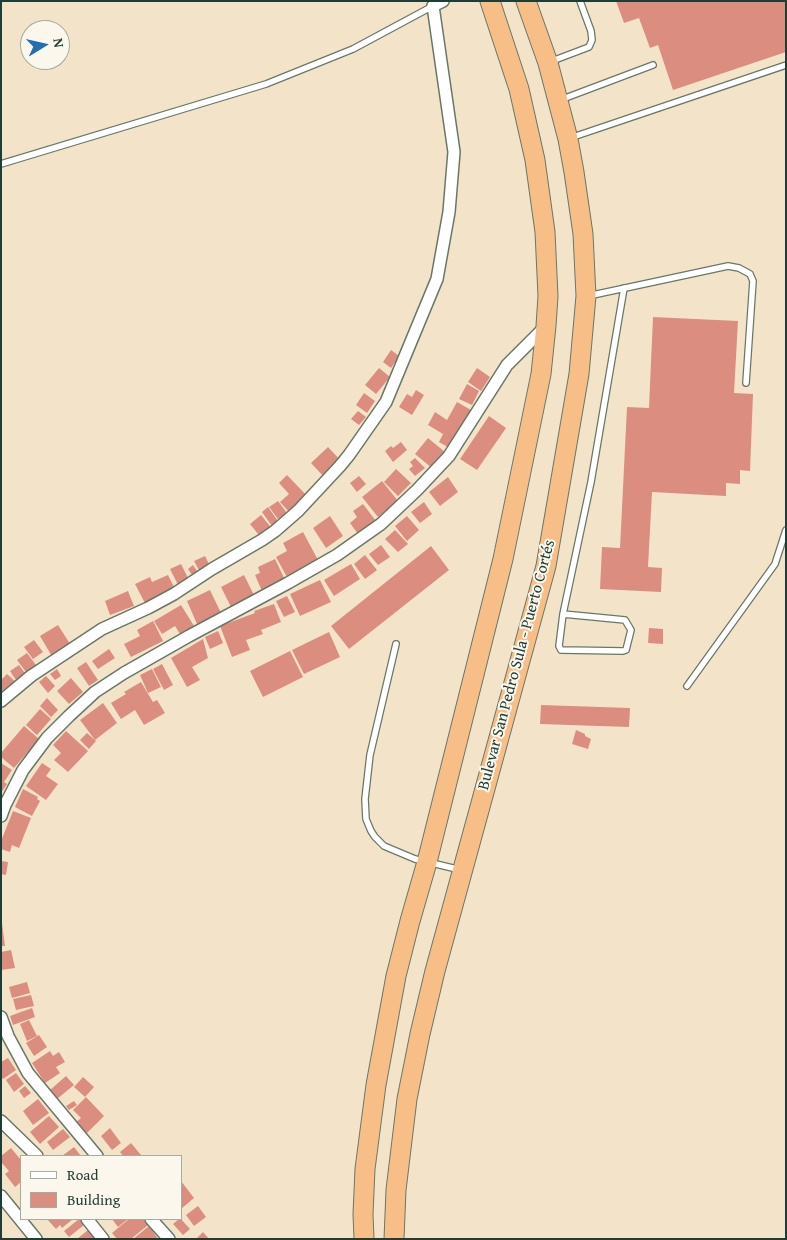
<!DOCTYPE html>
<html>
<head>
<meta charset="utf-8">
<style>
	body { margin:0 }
	#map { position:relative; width:787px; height:1240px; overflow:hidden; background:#f3e4c9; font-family:"Gentium Book Plus",serif }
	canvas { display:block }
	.frame { position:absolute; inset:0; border:2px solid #1f3d34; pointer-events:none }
	.legend { position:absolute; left:20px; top:1155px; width:162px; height:65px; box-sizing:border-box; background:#fbf7ec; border:1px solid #a3ada2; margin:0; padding:6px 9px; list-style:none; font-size:15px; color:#1f3d34 }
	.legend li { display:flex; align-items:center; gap:10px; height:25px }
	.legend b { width:25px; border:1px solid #a3ada2 }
	.north { position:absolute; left:20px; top:20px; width:50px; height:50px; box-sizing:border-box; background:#fbf7ec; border:1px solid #a3ada2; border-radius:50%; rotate:81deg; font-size:14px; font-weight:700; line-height:20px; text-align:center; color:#1f3d34 }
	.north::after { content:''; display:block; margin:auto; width:18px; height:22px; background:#1f6fb2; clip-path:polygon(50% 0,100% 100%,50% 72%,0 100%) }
</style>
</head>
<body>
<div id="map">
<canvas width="787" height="1240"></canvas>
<div class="frame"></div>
<ul class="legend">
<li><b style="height:6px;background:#fff"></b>Road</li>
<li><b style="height:14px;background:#db8d80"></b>Building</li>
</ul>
<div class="north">N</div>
</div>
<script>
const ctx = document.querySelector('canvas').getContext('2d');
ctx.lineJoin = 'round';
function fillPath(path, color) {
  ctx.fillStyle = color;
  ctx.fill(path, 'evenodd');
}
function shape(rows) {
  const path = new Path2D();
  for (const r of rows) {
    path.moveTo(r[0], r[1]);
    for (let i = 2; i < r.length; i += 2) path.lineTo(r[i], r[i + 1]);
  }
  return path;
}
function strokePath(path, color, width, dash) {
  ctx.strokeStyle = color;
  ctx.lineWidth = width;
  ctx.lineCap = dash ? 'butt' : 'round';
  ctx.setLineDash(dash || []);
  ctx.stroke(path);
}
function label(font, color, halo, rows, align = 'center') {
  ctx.font = font + ' "Gentium Book Plus",serif';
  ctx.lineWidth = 4;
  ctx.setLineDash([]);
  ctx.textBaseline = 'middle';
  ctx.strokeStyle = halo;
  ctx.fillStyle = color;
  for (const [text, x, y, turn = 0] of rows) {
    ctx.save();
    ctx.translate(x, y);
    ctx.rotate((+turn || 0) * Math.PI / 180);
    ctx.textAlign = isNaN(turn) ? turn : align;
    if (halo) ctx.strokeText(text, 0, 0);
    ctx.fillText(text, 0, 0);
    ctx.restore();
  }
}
const building = shape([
	[616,1,786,1,786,52,673,90,658,45,650,48,639,18,624,23],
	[653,317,738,321,734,393,753,394,750,471,740,470,740,484,726,483,726,496,652,492,648,567,662,568,661,592,600,589,602,547,620,548,627,407,649,408],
	[391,350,399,356,391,368,383,362],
	[379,368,390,377,376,394,365,385],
	[477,368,490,377,481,391,468,382],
	[467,384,479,391,472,405,459,399],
	[416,390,424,395,412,415,399,407,407,394,412,397],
	[364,393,375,401,367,413,356,405],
	[457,402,471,410,460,428,462,429,451,449,439,442,443,434,428,425,435,412,447,420],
	[358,411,366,417,359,425,351,419],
	[489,416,506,428,477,470,460,459],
	[428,438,445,452,432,468,415,454],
	[401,442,407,450,393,462,385,451,391,446,393,448],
	[328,447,342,462,325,478,311,463],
	[415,458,425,468,415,476,409,469,413,466,410,462],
	[396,469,411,483,398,496,384,482],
	[287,475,309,498,290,513,280,502,289,494,279,483],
	[359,476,366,484,357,492,350,483],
	[448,477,458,492,440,506,429,492],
	[382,481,398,501,378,517,362,497],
	[278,501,287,513,278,519,269,507],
	[424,502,432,514,420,523,411,512],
	[363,504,376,521,358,534,350,523,357,517,353,511],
	[268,507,280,524,274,529,262,512],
	[261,515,273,530,262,539,250,524],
	[330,516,343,536,326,548,313,528],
	[407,516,419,530,407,541,395,526],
	[395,530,408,544,398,552,385,539],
	[303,532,318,560,287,577,276,557,287,551,283,543],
	[381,545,390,557,378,565,369,554],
	[431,546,449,570,349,649,331,626],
	[365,555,377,570,365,579,354,564],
	[205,556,210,566,200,572,194,561],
	[275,559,285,580,262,591,255,575,260,573,258,567],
	[181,564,190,582,179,587,170,569],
	[351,564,360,579,334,596,324,580],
	[193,565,199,574,194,578,188,569],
	[168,575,176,591,147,607,135,584,150,577,152,582],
	[244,575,254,595,231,607,221,587],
	[320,580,331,602,300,616,290,594],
	[210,590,221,613,197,624,187,601],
	[128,591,134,606,110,615,105,601],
	[287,596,295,612,284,617,276,601],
	[274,604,281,622,261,630,263,634,246,640,250,650,232,657,220,626,255,613,254,611],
	[181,605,194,626,180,634,175,626,162,634,154,621],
	[153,621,163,641,131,657,124,644,140,636,137,630],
	[58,625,72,647,53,658,40,636],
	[649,628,663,629,663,644,648,643],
	[218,631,223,643,210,649,205,637],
	[329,632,340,657,304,674,292,650],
	[203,639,208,658,192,667,200,680,187,687,171,658],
	[34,640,43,652,33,659,24,647],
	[109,649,115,658,98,669,92,661],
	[290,651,303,677,263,697,250,671],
	[27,653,36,665,26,672,17,660],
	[86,662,98,680,89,686,77,668],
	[162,664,173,685,164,690,153,669],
	[19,665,27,676,18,683,10,671],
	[57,669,61,676,55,680,50,674],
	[152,669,161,687,148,693,140,675],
	[7,674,17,683,6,694,1,689,1,680],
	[46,676,55,686,48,693,39,682],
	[71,678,83,692,69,704,57,691],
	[141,682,153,702,157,700,165,713,144,725,135,710,121,719,111,703,126,694,124,692],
	[47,698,58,710,51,717,40,706],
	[103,703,117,723,95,740,80,720],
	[541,705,630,708,629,727,540,724],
	[40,709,51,719,37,735,26,725],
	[24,726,39,739,14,768,1,757,1,753],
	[576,730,585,734,585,736,591,739,588,749,572,744],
	[66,731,88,751,68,772,54,760,61,753,53,745],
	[87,733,96,741,89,749,80,740],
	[1,763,12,770,4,782,7,784,1,793],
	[42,763,51,769,46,776,58,784,46,800,26,786],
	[23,789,38,797,37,799,40,801,32,816,15,807],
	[13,811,31,818,19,848,12,845,10,852,1,849,1,841],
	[1,861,8,862,6,875,1,874],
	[1,923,2,923,5,946,1,946],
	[11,950,15,968,1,970,1,952],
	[27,982,30,993,12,998,9,987],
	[31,995,34,1006,16,1010,13,999],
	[32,1008,35,1017,13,1025,10,1016],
	[29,1020,37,1036,27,1041,20,1024],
	[39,1035,47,1047,34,1056,26,1043],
	[50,1051,53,1056,59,1052,65,1062,56,1067,60,1073,45,1083,32,1063],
	[8,1058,16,1070,3,1079,1,1077,1,1062],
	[16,1073,24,1084,14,1092,6,1080],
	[66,1076,74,1085,57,1099,50,1090],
	[83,1077,94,1087,85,1097,74,1087],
	[25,1086,31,1093,24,1098,19,1091],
	[86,1097,104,1116,86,1134,75,1123,81,1118,73,1110],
	[38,1099,49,1113,33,1125,23,1111],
	[74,1101,77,1105,69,1110,66,1106],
	[49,1116,59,1127,40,1144,30,1132],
	[110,1128,121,1143,112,1150,101,1136],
	[63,1129,70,1137,53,1150,47,1142],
	[131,1143,141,1155,139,1156,123,1156,120,1152],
	[74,1147,81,1156,62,1156],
	[11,1148,21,1160,21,1182,15,1187,5,1174,9,1171,1,1162,1,1156],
	[181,1181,194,1198,181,1209],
	[198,1206,206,1217,194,1226,186,1215],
	[47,1219,73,1219,62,1228,60,1225,56,1229],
	[79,1219,84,1225,69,1237,64,1231],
	[112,1219,128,1219,118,1227],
	[129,1219,143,1219,148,1225,131,1239,117,1239,112,1233],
	[179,1219,181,1219,190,1229,183,1235,173,1224],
	[149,1226,158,1239,133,1239],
	[88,1230,94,1237,91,1239,77,1239],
	[203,1232,209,1239,196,1239]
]);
const service = shape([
	[552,61,589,47,592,40,591,31,580,1],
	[560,100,653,65],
	[570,138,786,65],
	[1,164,266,84,353,49,433,6],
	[588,296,728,266,739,268,750,274,753,281,746,383],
	[563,614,625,620,631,630,626,650,623,651,561,650,559,646,563,614,591,482,624,288],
	[396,644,370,755,365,799,366,819,371,831,375,837,384,846,415,859,461,870],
	[687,686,775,564,786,530]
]);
const minor = shape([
	[1,701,31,676,102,629,148,608,174,594,212,569,262,540,275,531,298,511,340,466,349,455,386,402,437,279,449,212,454,152,433,6,443,1],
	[1,816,5,805,23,770,47,738,69,716,95,692,124,673,189,636,288,583,337,555,381,524,417,490,449,456,507,365,545,327],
	[1,1017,8,1036,28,1073,97,1156],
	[1,1121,37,1156],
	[1,1196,36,1239],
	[87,1219,103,1239],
	[151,1219,169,1239]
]);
const trunk = shape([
	[364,1239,363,1214,365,1169,376,1085,396,976,410,921,427,862,503,559,541,374,546,326,548,296,545,232,535,160,519,89,490,1],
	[394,1239,396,1190,407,1099,420,1034,435,971,546,566,579,374,586,296,583,234,574,172,568,139,548,63,526,1]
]);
const streetNames = [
	["Bulevar San Pedro Sula - Puerto Cortés",517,665,-75]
];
fillPath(building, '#db8d80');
strokePath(service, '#697768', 8);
strokePath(minor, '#697768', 14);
strokePath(trunk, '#697768', 21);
strokePath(service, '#fff', 5.5);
strokePath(minor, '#fff', 11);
strokePath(trunk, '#f7be88', 19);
label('16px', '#1f3d34', '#fbf7ec', streetNames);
</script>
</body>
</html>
